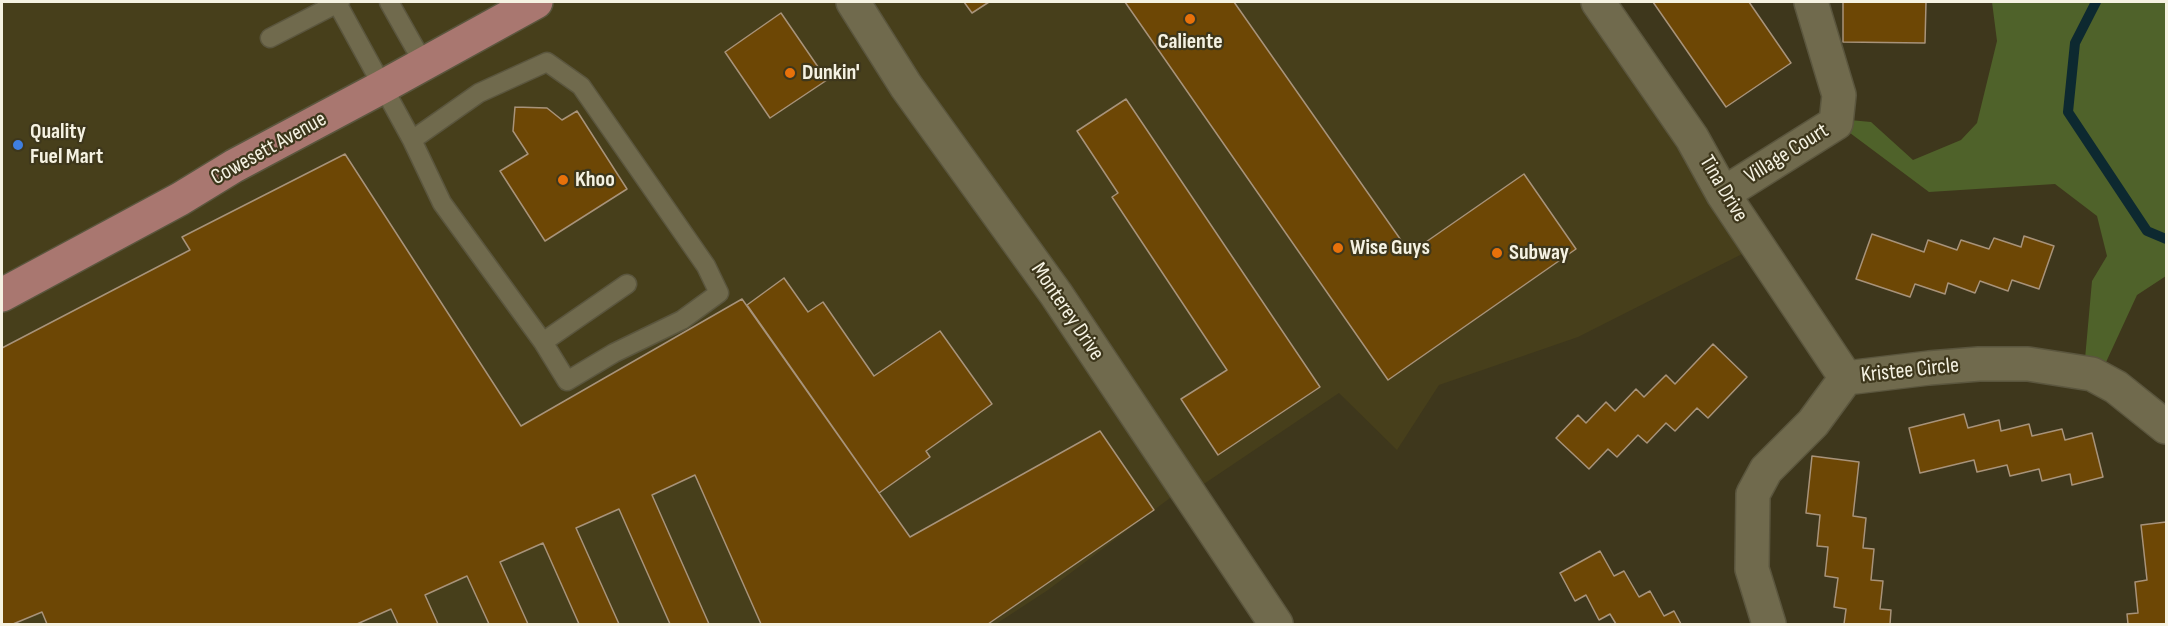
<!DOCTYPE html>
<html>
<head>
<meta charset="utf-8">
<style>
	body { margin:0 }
	#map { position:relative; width:2168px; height:626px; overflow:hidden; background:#3e371c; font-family:"Sofia Sans Condensed",sans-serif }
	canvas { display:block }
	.frame { position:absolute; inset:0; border:3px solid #f5f2e2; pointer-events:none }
</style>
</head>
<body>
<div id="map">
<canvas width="2168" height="626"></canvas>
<div class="frame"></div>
</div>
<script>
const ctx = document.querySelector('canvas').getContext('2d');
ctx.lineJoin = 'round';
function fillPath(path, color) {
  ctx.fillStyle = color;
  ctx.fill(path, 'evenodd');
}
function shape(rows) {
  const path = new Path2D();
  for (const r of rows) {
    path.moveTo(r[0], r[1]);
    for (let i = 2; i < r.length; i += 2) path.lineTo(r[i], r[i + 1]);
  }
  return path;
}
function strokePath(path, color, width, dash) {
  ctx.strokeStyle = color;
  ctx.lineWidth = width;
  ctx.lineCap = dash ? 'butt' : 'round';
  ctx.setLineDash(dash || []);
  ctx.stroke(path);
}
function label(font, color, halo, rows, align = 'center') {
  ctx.font = font + ' "Sofia Sans Condensed",sans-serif';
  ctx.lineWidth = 4.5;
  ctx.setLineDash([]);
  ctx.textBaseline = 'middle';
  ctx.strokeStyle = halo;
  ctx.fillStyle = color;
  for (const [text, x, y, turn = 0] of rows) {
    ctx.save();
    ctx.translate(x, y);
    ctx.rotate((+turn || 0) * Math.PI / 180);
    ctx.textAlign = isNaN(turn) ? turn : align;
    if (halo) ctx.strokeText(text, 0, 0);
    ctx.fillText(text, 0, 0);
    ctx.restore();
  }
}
const built = shape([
	[2,2,1593,2,1752,249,1578,337,1439,385,1397,450,1339,393,1192,492,1178,492,1048,590,996,624,2,624]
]);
const green = shape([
	[1992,2,2166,2,2166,276,2137,295,2101,373,2084,370,2092,281,2107,256,2097,216,2055,184,1929,192,1838,124,1839,119,1871,122,1913,160,1961,140,1977,123,1997,41]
]);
const stream = shape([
	[2096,2,2075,43,2068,112,2147,231,2166,239]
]);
const building = shape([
	[964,2,989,2,972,13,964,2],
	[1125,2,1234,2,1410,253,1524,174,1576,249,1388,380,1125,2],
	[1653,2,1749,2,1791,63,1726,107,1653,2],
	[1843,2,1926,2,1925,43,1843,42,1843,2],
	[781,13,827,80,770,118,725,52,781,13],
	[1126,99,1320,387,1218,455,1181,399,1227,370,1112,197,1118,193,1077,131,1126,99],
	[515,107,547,108,562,120,577,111,627,189,545,241,500,171,528,154,513,131,515,107],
	[345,154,521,426,742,299,910,537,1100,431,1154,510,988,624,47,624,42,612,13,624,2,624,2,348,190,250,182,237,345,154],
	[1872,234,1924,252,1928,240,1957,250,1961,240,1989,249,1994,238,2021,247,2024,236,2054,246,2039,289,2012,280,2008,291,1980,281,1975,293,1948,283,1945,294,1915,284,1910,297,1856,279,1872,234],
	[784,278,808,312,823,302,874,376,940,331,992,404,926,451,930,457,879,493,747,305,784,278],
	[1713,344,1747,377,1708,418,1697,408,1675,431,1666,423,1647,443,1638,435,1617,457,1608,449,1589,469,1556,438,1578,415,1586,423,1606,402,1615,411,1636,389,1644,397,1666,375,1675,384,1713,344],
	[1964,414,1968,428,1999,420,2001,431,2029,424,2032,436,2062,429,2065,440,2092,433,2103,477,2072,485,2070,474,2042,481,2039,469,2010,476,2007,465,1977,472,1974,460,1920,473,1909,428,1964,414],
	[1812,456,1859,462,1853,516,1866,518,1863,548,1874,549,1871,580,1883,581,1880,609,1891,610,1890,624,1844,624,1846,609,1834,607,1838,578,1825,576,1828,547,1817,546,1820,515,1806,513,1812,456],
	[695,475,761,624,709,624,652,495,695,475],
	[619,509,670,624,619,624,576,528,619,509],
	[2166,522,2166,624,2128,624,2127,614,2138,613,2135,582,2147,580,2141,525,2166,522],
	[543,543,579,624,528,624,500,562,543,543],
	[1600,551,1614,576,1624,571,1639,597,1650,591,1664,616,1674,611,1681,624,1616,624,1610,614,1599,620,1586,595,1575,601,1560,573,1600,551],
	[467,576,489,624,438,624,425,595,467,576],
	[391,609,398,624,357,624,391,609]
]);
const lane = shape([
	[389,2,424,64],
	[337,3,412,140,442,203,543,342,627,284],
	[270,38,340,2],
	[412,140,479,93,547,62,581,86,706,266,719,293,682,320,614,353,567,381,543,342]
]);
const street = shape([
	[853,2,906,86,1056,294,1276,624],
	[1598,2,1692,138,1723,194,1846,378],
	[1723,194,1836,123,1839,95,1811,2],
	[1769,624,1752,569,1753,494,1766,470,1813,423,1846,378,1929,368,1979,364,2028,364,2092,374,2116,387,2166,427]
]);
const primary = shape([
	[2,295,180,199,234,166,382,87,536,2]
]);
const markers = [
	[1190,19,6,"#e8710a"],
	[790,73,6,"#e8710a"],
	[18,145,6,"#3f7fe0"],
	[563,180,6,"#e8710a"],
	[1338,248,6,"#e8710a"],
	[1497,253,6,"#e8710a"]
];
const poiNames = [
	["Caliente",1190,42,"center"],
	["Dunkin'",802,73],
	["Quality",30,132],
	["Fuel Mart",30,157],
	["Khoo",575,180],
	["Wise Guys",1350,248],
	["Subway",1509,253]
];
const streetNames = [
	["Cowesett Avenue",269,149,-29],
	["Village Court",1787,154,-32],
	["Tina Drive",1723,189,59],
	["Monterey Drive",1067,312,56],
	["Kristee Circle",1910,371,-6]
];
fillPath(built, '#473f1b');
fillPath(green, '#4f622a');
strokePath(stream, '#0d2930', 10);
fillPath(building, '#6d4705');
strokePath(building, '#a8937a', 1.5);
strokePath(lane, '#5b563e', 21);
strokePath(street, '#5b563e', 36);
strokePath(primary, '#5b563e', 36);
strokePath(lane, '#706a4d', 18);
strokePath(street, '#706a4d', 33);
strokePath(primary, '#a97770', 33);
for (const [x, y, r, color] of markers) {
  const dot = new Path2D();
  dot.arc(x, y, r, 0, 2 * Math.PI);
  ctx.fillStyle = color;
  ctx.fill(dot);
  strokePath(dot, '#3e371c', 2);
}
label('bold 22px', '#f5f2e2', '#3e371c', poiNames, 'left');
label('22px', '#f5f2e2', '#3e371c', streetNames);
</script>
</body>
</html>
